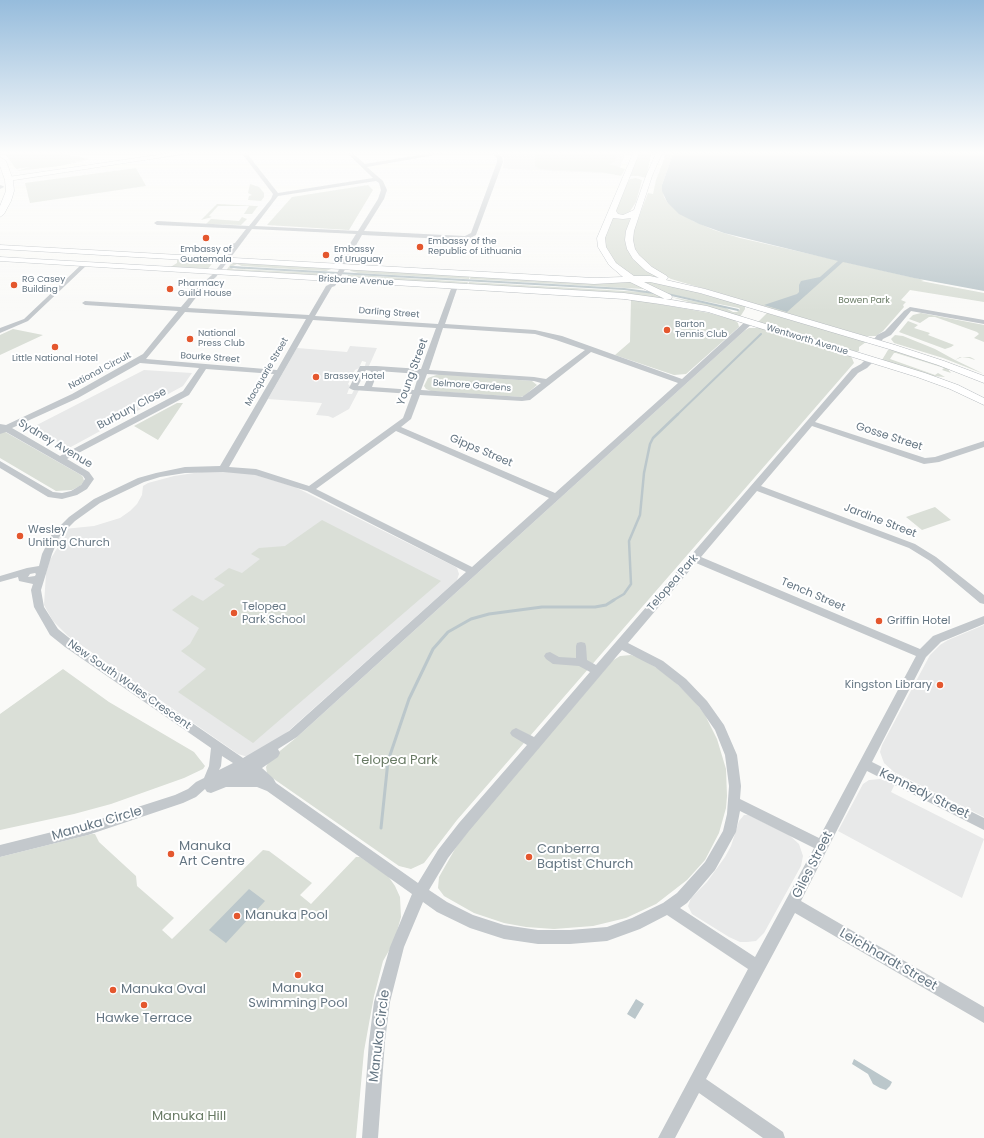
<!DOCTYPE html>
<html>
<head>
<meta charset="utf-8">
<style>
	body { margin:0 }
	canvas { display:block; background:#fafaf8 }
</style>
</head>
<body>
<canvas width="984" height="1138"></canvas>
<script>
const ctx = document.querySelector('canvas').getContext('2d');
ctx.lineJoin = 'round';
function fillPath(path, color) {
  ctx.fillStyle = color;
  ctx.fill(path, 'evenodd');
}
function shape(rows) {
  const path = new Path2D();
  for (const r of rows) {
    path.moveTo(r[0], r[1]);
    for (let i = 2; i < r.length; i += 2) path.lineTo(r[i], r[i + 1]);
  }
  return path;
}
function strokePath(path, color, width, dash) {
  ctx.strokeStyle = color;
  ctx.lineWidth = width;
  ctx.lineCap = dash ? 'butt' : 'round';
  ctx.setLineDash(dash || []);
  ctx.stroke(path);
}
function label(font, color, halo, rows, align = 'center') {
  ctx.font = font + ' Poppins,sans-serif';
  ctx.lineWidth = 4;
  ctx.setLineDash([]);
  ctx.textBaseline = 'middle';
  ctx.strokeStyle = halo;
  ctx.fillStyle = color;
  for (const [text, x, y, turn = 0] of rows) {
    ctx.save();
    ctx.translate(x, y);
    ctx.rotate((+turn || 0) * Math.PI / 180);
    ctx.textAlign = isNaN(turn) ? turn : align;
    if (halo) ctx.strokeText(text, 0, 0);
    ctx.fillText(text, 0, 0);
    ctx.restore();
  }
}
const built = shape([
	[496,151,626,151,618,174,508,169,503,168,504,157],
	[350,346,377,348,369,366,365,366,366,362,362,361,359,368,355,370,348,384,350,386,347,394,352,394,354,390,359,390,349,409,333,418,328,416,316,415,322,403,268,399,297,348,347,352],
	[144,370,192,373,183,386,69,448,31,428],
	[208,471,249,473,295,487,454,566,457,568,459,574,457,580,285,734,248,757,238,754,68,636,53,621,44,605,46,573,50,560,59,545,55,539,64,529,94,526,120,518,130,511,137,504,142,495,143,486,148,483,174,476],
	[984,625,984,817,894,772,884,763,880,752,882,745,930,655,940,645,948,640],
	[880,779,895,784,891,792,984,839,962,898,838,831,863,784,869,780],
	[744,815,748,815,788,834,799,844,803,856,801,866,764,933,756,941,747,942,740,942,729,937,692,914,688,906,691,898,707,882,725,857,731,846,739,821]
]);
const green = shape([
	[3,151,51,151,89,159,68,163,89,160,60,166,18,171,16,171,30,167,16,169],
	[535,151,557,151,560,162,558,151,616,151,615,162,609,164,625,169,621,176,601,172,540,169,535,166],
	[639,151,652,151,646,178,638,176,629,176],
	[667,151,674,151,662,185,664,197,667,202,693,221,714,230,740,238,924,280,921,281,984,293,984,302,910,290,901,300,906,302,903,305,904,307,883,331,876,336,865,336,671,279,647,265,634,250,632,235,648,193,653,194,656,180],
	[136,168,146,186,30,203,25,183],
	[636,178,642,180,636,202,627,216,615,214,622,191,630,179],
	[250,184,259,187,264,193,264,197,261,201,248,200,249,196,252,195,248,193],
	[368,185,373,190,349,230,267,225,292,197],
	[217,204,257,206,258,206,252,214,244,214,249,206,218,206,209,216,212,217,201,220],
	[612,216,630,218,626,244,666,281,633,278,609,257,603,240],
	[242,217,247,219,241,225,206,224,211,219,239,221],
	[177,259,215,260,207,270,169,268,177,263],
	[233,261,334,268,326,271,242,266,237,264,231,267,233,269,324,273,331,275,328,277,225,272],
	[352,268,470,275,469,279,358,273,350,271],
	[348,275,356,275,468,282,466,286,346,279],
	[471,275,626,279,644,289,470,279],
	[635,279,660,282,742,305,745,306,745,309,740,317,671,297,715,305,724,307,733,312,737,312,740,309,739,308,668,294],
	[469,282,643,292,655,294,670,300,468,286],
	[631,299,709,313,734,320,738,323,739,327,686,374,674,375,615,355,630,342],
	[767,313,866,342,859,347,859,351,857,352,758,322],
	[921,313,984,325,984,342,974,338,979,334,977,332,935,317,929,317,920,323,909,319,913,315],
	[908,321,918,325,914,328,930,333,928,335,954,345,951,347,945,349,899,332],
	[749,328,760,328,851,356,854,363,457,820,424,863,411,869,399,866,271,777,267,773,266,767,270,759,297,737,744,331],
	[13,329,43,335,0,355,0,335],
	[895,335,903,336,935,349,955,360,960,357,970,357,974,359,975,360,969,358,962,357,955,360,984,374,943,358,894,343,891,339],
	[893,349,947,368,951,373,942,370,944,368,896,353,894,353,890,359,935,375,938,373,945,377,932,376,882,360,888,350],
	[439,374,532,381,537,385,524,396,521,397,431,391,426,389,424,386,428,378],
	[177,403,183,403,158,440,134,426],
	[0,429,81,475,83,477,84,481,80,486,72,490,56,491,0,458],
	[935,507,951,520,922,530,906,517],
	[322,520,441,581,253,743,178,692,206,669,181,651,190,644,199,628,172,610,192,595,203,601,225,585,214,579,229,568,242,573,260,559,251,554,259,548,285,546],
	[631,655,640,658,660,670,675,682,696,703,705,715,717,739,726,769,727,796,726,808,719,833,705,860,687,880,656,904,626,918,593,926,554,929,526,927,504,923,474,913,444,896,438,888,439,877,455,849,469,829,612,661,620,656],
	[63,669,109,702,194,752,205,766,203,769,184,778,111,804,74,814,0,830,0,714],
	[92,834,95,834,99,842,136,876,137,886,174,918,162,930,172,939,263,850,269,851,312,883,300,895,311,904,356,857,360,857,388,876,395,886,400,897,401,917,394,942,383,961,374,996,364,1051,356,1138,0,1138,0,857]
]);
const water = shape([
	[674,151,984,151,984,291,914,278,843,262,787,312,764,305,797,294,799,292,799,285,801,281,820,277,838,261,724,233,699,224,679,214,667,202,662,191,662,185],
	[249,889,265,901,226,943,209,930],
	[636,999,644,1004,635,1019,627,1014],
	[854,1059,892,1082,890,1086,886,1090,880,1088,873,1084,868,1074,852,1064]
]);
const streamFar3 = shape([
	[231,267,245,268]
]);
const streamFar2 = shape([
	[231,267,624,289,654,293],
	[667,294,738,310],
	[677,415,761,334]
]);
const streamFar1 = shape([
	[612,601,624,594,631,584,629,541,640,515,644,473,650,444,653,438,678,414]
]);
const stream = shape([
	[381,828,388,761,409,699,433,649,448,632,471,619,489,614,542,607,595,607,606,605,614,600]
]);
const minor = shape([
	[240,151,245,151,278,193,373,178,345,151,350,151,365,164,443,151,457,151,367,167,383,181,387,190,384,199,364,231,465,236,471,233,497,162,497,158,490,151,495,151,502,157,503,162,476,235,466,240,362,235,348,259,349,263,335,286,332,287,315,316,438,324,452,286,455,284,458,286,445,324,535,330,562,336,682,379,747,320,750,320,754,322,297,737,278,749,280,753,278,757,262,768,273,778,276,783,418,883,438,850,459,823,527,745,512,736,510,733,512,730,516,728,534,737,590,672,579,666,553,664,546,659,544,656,546,653,550,652,559,657,576,658,576,646,577,643,581,642,585,643,586,646,587,660,596,665,852,369,861,364,868,357,874,357,874,361,867,368,858,373,815,422,925,458,935,457,984,441,984,447,939,462,924,464,812,426,761,486,915,544,936,557,984,595,984,604,980,603,930,561,909,548,757,491,701,557,920,649,933,636,984,616,984,624,941,642,926,657,872,762,984,818,984,830,867,771,801,901,984,1007,984,1023,795,913,706,1079,783,1132,785,1138,763,1138,699,1093,675,1138,658,1138,748,969,667,915,640,929,607,941,570,944,538,944,504,939,470,928,437,912,423,902,404,947,390,1002,385,1041,378,1138,362,1138,369,1041,374,1002,390,947,412,894,267,791,257,787,226,787,211,793,207,792,205,789,196,797,183,803,88,835,0,857,0,845,88,823,175,795,188,789,196,782,204,778,209,766,211,748,65,647,50,635,34,607,31,590,33,584,19,581,18,577,0,582,0,576,27,568,39,566,42,554,52,534,69,517,94,499,138,478,156,473,185,467,220,466,274,374,206,369,189,395,67,459,89,472,94,479,87,489,77,495,62,499,48,497,0,468,0,461,53,492,62,493,71,491,81,485,85,479,83,476,6,432,0,434,0,424,6,425,72,394,143,354,178,311,85,305,82,303,85,301,181,307,199,286,212,275,234,247,229,247,229,245,235,243,246,229,157,225,154,223,157,221,249,226,271,199,273,194,240,151],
	[376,181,379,183,381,190,378,199,358,231,255,226,278,196,376,181],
	[252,229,356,234,338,263,342,265,330,284,326,286,309,315,188,308,203,288,216,277,252,229],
	[185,312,306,319,277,370,146,359,185,312],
	[313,320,436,328,421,369,376,366,360,366,349,388,353,390,412,394,403,418,309,486,256,469,229,467,313,320],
	[443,328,535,334,556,340,585,350,546,379,534,377,429,370,443,328],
	[591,352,678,383,555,493,401,427,411,419,420,395,522,401,530,400,591,352],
	[140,363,199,368,183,391,60,456,12,428,78,398,140,363],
	[366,370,371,371,364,386,358,386,366,370],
	[378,371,419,374,414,390,372,387,378,371],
	[427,374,534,381,541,383,522,397,421,390,427,374],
	[396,431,549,498,472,567,316,489,396,431],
	[223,472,255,475,307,491,466,572,289,731,243,758,73,641,58,629,44,607,41,590,52,554,59,537,75,521,100,503,144,482,160,477,185,473,223,472],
	[696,563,916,656,819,838,740,799,741,786,737,755,724,725,707,701,686,679,663,661,628,643,696,563],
	[35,573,36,574,35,576,28,577,30,574,35,573],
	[622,650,655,667,678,685,699,707,715,730,725,755,729,786,727,814,723,831,705,862,677,893,663,903,632,918,607,927,570,930,538,930,504,925,473,915,447,902,429,890,448,858,469,831,622,650],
	[222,756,233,763,219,770,221,766,222,756],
	[740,811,814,848,755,957,680,908,687,903,715,870,736,832,740,811],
	[0,185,3,186,4,187,0,189,0,185],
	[83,263,88,264,28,321,0,333,0,328,24,319,83,263],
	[910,307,984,320,984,324,911,311,891,335,883,339,879,344,873,344,872,342,877,335,885,331,904,311,910,307]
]);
const major = shape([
	[184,151,203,151,8,181,4,179,8,177,184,151],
	[634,151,640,151,616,211,618,214,623,215,634,210,646,176,657,151,663,151,652,176,634,231,633,240,635,249,639,255,652,267,667,276,668,278,666,280,705,289,895,345,944,361,984,376,984,383,938,365,889,349,700,293,650,282,644,282,671,295,672,297,671,299,665,299,630,282,594,284,0,249,0,245,594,278,623,277,609,265,598,247,597,238,634,151],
	[613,218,623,219,631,218,626,231,625,240,627,249,633,259,646,271,659,278,650,276,634,276,616,263,606,247,605,238,613,218],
	[0,257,624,293,660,298,707,306,925,373,958,385,984,398,984,405,950,389,917,377,708,312,660,304,624,299,0,261,0,257]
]);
const highway = shape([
	[0,157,6,161,13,180,14,191,11,201,4,214,0,217,0,206,6,191,5,180,0,166,0,157]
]);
const markers = [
	[206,238,4,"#e4572e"],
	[420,247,4,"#e4572e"],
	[326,255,4,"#e4572e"],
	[14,285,4,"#e4572e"],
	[170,289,4,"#e4572e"],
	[667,330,4,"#e4572e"],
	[190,339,4,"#e4572e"],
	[55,347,4,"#e4572e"],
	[316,377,4,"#e4572e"],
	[20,536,4,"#e4572e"],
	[234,613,4,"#e4572e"],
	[879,621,4,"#e4572e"],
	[940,685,4,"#e4572e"],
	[171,854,4,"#e4572e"],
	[529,857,4,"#e4572e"],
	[237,916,4,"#e4572e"],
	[298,975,4,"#e4572e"],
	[113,990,4,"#e4572e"],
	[144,1005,4,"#e4572e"]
];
const farPoinames = [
	["Embassy of the",428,242],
	["Republic of Lithuania",428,252],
	["Embassy of",206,250,"center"],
	["Guatemala",206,260,"center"],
	["Embassy",334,250],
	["of Uruguay",334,260],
	["RG Casey",22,280],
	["Building",22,290],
	["Pharmacy",178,284],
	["Guild House",178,294],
	["Barton",675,325],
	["Tennis Club",675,335],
	["National",198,334],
	["Press Club",198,344],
	["Little National Hotel",55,359,"center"],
	["Brassey Hotel",324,377]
];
const farStreetnames = [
	["Brisbane Avenue",356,281,3],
	["Darling Street",389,313,4],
	["Wentworth Avenue",807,340,17],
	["Bourke Street",210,358,4],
	["National Circuit",100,371,-28],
	["Macquarie Street",267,372,-60],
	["Belmore Gardens",472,386,4]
];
const farParknames = [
	["Bowen Park",864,301]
];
const streetNames = [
	["Young Street",413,372,-70],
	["Burbury Close",132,409,-28],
	["Gosse Street",889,437,18],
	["Sydney Avenue",55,444,31],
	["Gipps Street",481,451,23],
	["Jardine Street",880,521,21],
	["Telopea Park",673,583,-49],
	["Tench Street",813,595,23],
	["New South Wales Crescent",129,685,35]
];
const poiNames = [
	["Wesley",28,530],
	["Uniting Church",28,543],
	["Telopea",242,607],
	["Park School",242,620],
	["Griffin Hotel",887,621],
	["Kingston Library",932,685,"right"]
];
const nearParknames = [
	["Telopea Park",396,761],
	["Manuka Hill",189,1117]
];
const nearStreetnames = [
	["Kennedy Street",924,794,26],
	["Manuka Circle",97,824,-16],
	["Giles Street",813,865,-63],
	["Leichhardt Street",888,960,30],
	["Manuka Circle",380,1036,-83]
];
const nearPoinames = [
	["Manuka",179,847],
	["Art Centre",179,862],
	["Canberra",537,850],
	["Baptist Church",537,865],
	["Manuka Pool",245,916],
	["Manuka",298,989,"center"],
	["Swimming Pool",298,1004,"center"],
	["Manuka Oval",121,990],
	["Hawke Terrace",144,1019,"center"]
];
fillPath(built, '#e8e9e9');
fillPath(green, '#dadfd7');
fillPath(water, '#bbc7cb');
strokePath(streamFar3, '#bbc7cb', 1.5);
strokePath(streamFar2, '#bbc7cb', 2);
strokePath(streamFar1, '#bbc7cb', 2.5);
strokePath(stream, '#bbc7cb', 3);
strokePath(major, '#b5babe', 1);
strokePath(highway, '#b4b9bd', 1);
fillPath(minor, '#c3c8cc');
fillPath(major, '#fff');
fillPath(highway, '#fff');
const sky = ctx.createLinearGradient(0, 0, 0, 311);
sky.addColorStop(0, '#96bcdc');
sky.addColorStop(0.49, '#fdfdfc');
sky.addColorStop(1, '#fdfdfc00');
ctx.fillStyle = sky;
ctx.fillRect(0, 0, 984, 311);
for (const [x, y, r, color] of markers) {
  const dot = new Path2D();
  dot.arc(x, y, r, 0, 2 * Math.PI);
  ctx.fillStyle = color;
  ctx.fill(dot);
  strokePath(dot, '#fff', 1.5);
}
label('9px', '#657683', '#fff', farPoinames, 'left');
label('9px', '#657683', '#fff', farStreetnames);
label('9px', '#687a64', '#fff', farParknames);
label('11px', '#657683', '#fff', streetNames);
label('11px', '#657683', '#fff', poiNames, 'left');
label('13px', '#687a64', '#fff', nearParknames);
label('13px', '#657683', '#fff', nearStreetnames);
label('13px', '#657683', '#fff', nearPoinames, 'left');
</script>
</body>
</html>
